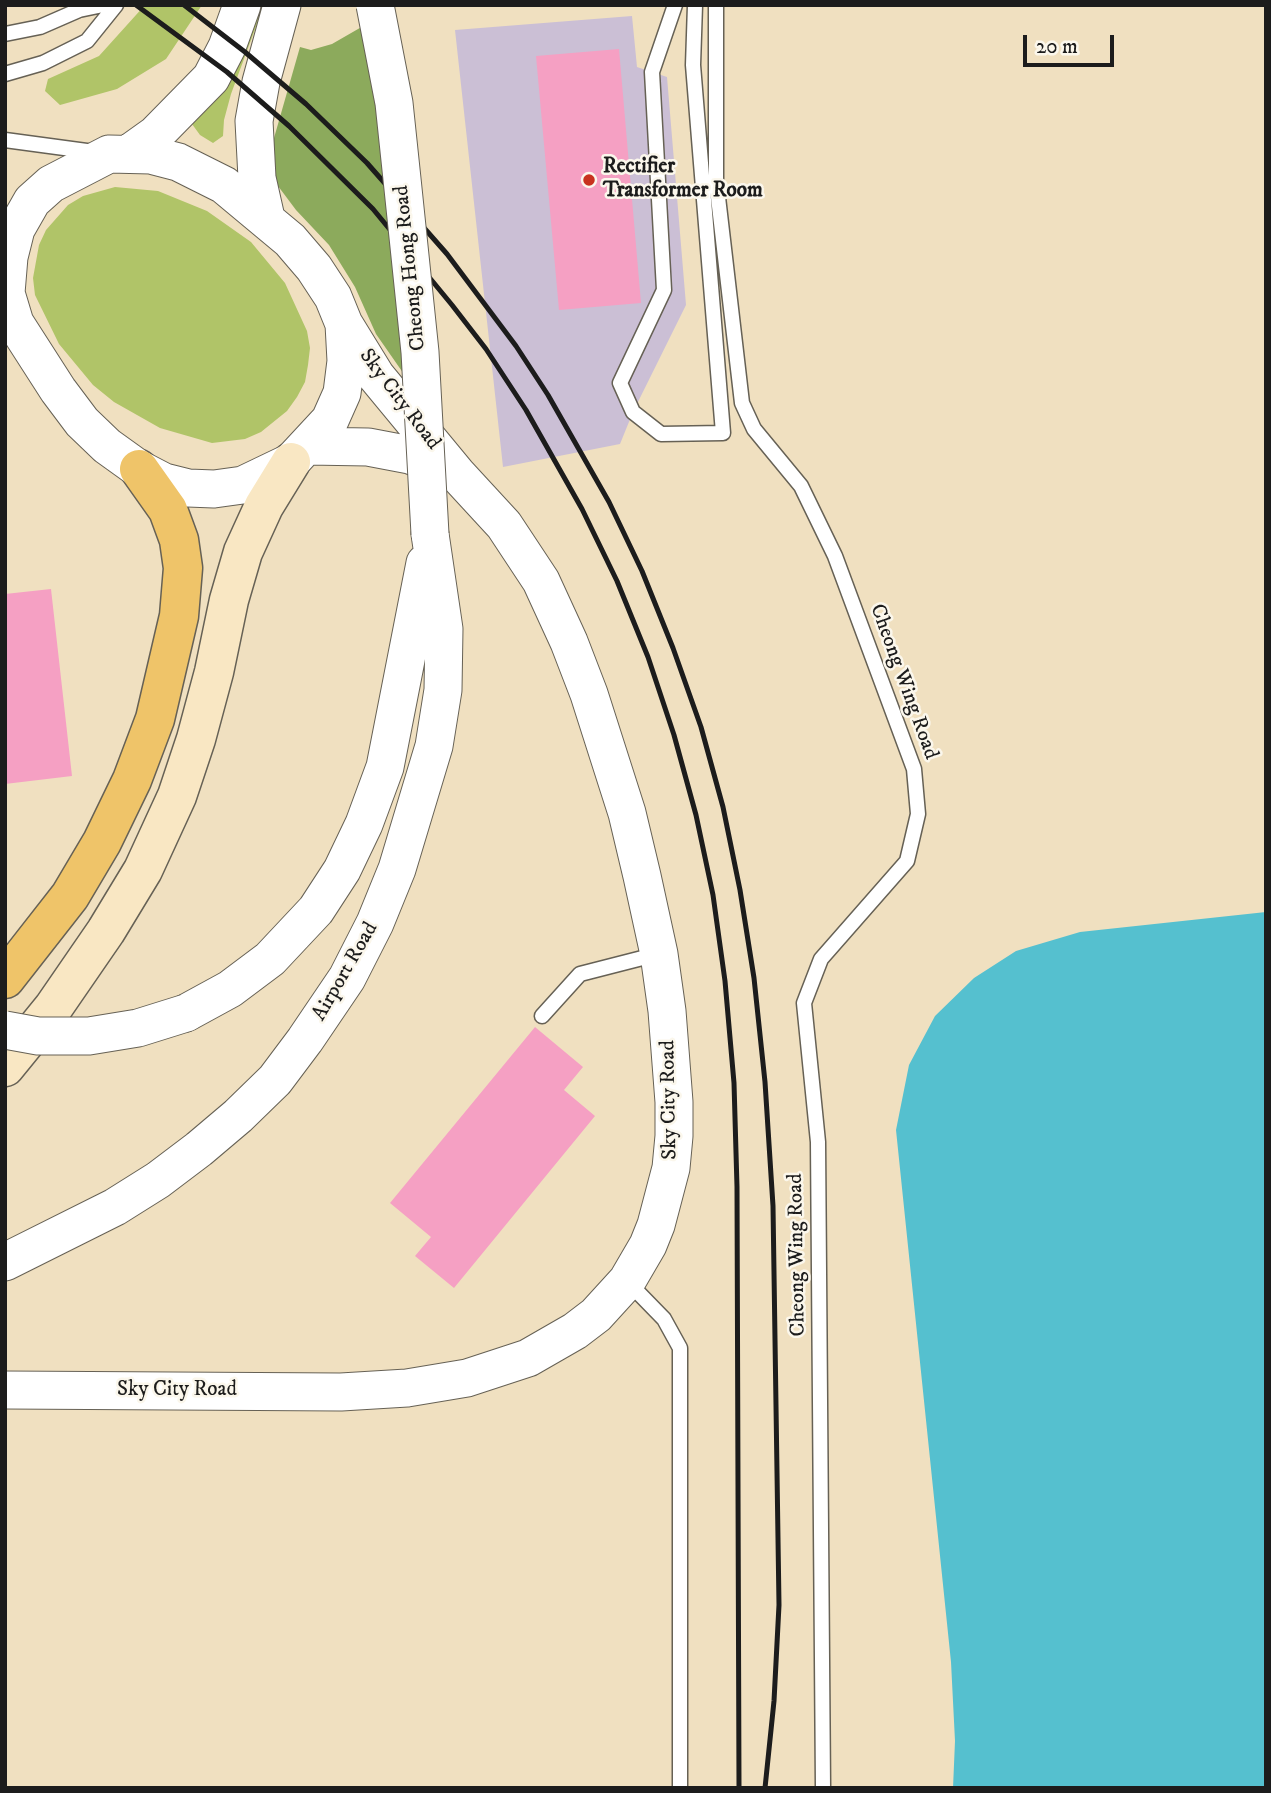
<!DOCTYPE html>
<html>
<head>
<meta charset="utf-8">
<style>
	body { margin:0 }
	#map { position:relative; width:1271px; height:1793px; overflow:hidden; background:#f0e0c0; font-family:"IM FELL DW Pica",serif }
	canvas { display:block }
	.frame { position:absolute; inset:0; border:7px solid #1c1c1c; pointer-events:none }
	.scale { position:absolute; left:1023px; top:35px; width:91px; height:32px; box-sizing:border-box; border:4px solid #1c1c1c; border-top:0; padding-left:9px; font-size:21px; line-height:24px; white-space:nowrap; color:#1c1c1c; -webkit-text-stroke:5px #fbf7ec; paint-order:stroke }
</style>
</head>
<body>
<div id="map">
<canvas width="1271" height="1793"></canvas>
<div class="frame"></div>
<div class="scale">20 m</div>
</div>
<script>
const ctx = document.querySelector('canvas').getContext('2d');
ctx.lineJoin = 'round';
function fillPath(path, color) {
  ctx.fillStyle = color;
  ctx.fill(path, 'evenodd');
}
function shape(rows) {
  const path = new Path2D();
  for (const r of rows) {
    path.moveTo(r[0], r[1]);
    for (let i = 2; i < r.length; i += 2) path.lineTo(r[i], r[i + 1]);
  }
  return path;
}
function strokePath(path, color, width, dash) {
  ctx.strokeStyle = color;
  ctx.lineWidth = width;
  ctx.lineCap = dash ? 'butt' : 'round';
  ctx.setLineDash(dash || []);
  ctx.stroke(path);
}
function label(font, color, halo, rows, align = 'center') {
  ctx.font = font + ' "IM FELL DW Pica",serif';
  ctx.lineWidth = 5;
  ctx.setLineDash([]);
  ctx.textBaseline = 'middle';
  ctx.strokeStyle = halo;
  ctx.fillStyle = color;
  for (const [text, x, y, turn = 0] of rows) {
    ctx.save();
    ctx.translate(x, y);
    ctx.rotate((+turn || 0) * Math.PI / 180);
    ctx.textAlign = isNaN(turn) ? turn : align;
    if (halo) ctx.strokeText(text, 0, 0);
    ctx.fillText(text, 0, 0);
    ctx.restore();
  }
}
const industrial = shape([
	[632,16,637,67,667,77,686,305,633,412,620,444,503,467,455,30]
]);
const green = shape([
	[145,5,202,5,166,59,117,89,60,105,45,91,48,79,99,56],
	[260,5,264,5,231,94,224,120,223,136,213,143,200,135,192,124,213,101],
	[115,187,158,191,207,211,251,242,285,283,307,331,310,348,308,365,305,382,297,397,287,411,261,432,245,439,212,443,160,428,114,402,93,385,59,344,35,295,33,278,39,245,46,230,68,205,83,196]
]);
const forest = shape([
	[365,25,415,390,376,334,355,287,329,245,296,210,275,182,272,145,300,47,311,50,332,44]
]);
const water = shape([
	[1266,912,1266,1788,953,1788,955,1741,951,1662,896,1130,909,1065,935,1016,974,978,1016,951,1080,932]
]);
const building = shape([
	[619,49,641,303,559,310,536,56],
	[51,589,72,776,5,784,5,594],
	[535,1027,583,1067,564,1090,595,1116,454,1288,415,1256,431,1237,390,1203]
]);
const service = shape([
	[675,5,652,72,664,290,620,383,633,412,661,434,723,433,693,65,695,5],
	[716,5,716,180,742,403,754,429,801,486,835,556,914,769,918,814,907,861,821,959,804,1003,818,1142,823,1788],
	[5,34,40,27,79,10,103,5],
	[5,74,43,63,87,41,116,5],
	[5,140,94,152],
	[542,1016,580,974,658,954],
	[627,1281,664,1319,680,1348,680,1788]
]);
const tertiary = shape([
	[109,154,151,155,178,162,224,185,290,240,314,268,333,297,344,324,346,361,342,393,330,420,291,462,243,485,214,489,188,488,164,482,139,469,107,446,82,422,58,390,15,323,6,293,9,257,16,229,32,201,51,184,109,154],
	[128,154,156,134,211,78,227,47,242,5],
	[266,218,257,178,254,121,261,82,282,5],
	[308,446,368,447,410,455,453,472],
	[186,1013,230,989,270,959,316,910,342,870,364,824,385,767,425,563],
	[5,1262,115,1207,158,1180,199,1149,238,1116,275,1080,305,1040,347,978,375,923,397,869,434,746,443,690,444,629,430,534],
	[5,1390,341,1392,407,1388,467,1378,528,1358,575,1331,596,1315,627,1281,648,1245,656,1225,671,1168,674,1136,674,1102,667,1011,659,954,642,876,627,813,589,694,569,642,541,581,504,525,457,474,376,376,344,324]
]);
const secondary = shape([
	[5,1067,53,1008,106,931,143,870,177,796,196,739,214,672,229,600,243,552,264,506,291,462]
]);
const primary = shape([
	[5,979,70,896,102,842,132,780,155,719,179,616,183,568,179,540,168,510,139,469]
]);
const rail = shape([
	[136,5,227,72,289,126,373,209,452,305,486,349,526,410,582,509,617,581,648,657,674,735,696,815,713,895,725,981,734,1083,737,1187,739,1788],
	[184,5,245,52,306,104,367,163,447,254,516,346,548,395,609,502,642,571,673,648,701,727,723,807,740,890,754,978,765,1082,773,1206,779,1605,774,1701,765,1788]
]);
const tertiaryBridge = shape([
	[375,5,394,103,402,179,420,352,430,534],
	[5,1030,38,1036,89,1036,138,1028,186,1013]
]);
const markers = [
	[589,180,7,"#c8321e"]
];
const poiNames = [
	["Rectifier",603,168],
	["Transformer Room",603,192]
];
const streetNames = [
	["Cheong Hong Road",411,268,-96],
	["Sky City Road",399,400,53],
	["Cheong Wing Road",903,682,70],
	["Airport Road",346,972,-60],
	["Sky City Road",670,1100,-91],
	["Cheong Wing Road",798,1255,-91],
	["Sky City Road",177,1391]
];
fillPath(industrial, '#cbbfd5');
fillPath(green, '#b0c468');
fillPath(forest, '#8caa5c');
fillPath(water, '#55c0cf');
fillPath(building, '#f5a0c3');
strokePath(service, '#666155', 17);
strokePath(tertiary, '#666155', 39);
strokePath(secondary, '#666155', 41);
strokePath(primary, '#666155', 41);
strokePath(service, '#fff', 14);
strokePath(tertiary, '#fff', 37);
strokePath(secondary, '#f9e7c3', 38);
strokePath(primary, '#efc469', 38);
strokePath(rail, '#1c1c1c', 5);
strokePath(tertiaryBridge, '#666155', 39, []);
strokePath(tertiaryBridge, '#fff', 37);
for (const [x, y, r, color] of markers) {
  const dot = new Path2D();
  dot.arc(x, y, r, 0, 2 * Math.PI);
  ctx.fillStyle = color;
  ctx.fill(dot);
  strokePath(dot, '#fbf7ec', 2.5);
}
label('bold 21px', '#1c1c1c', '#fbf7ec', poiNames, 'left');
label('21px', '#1c1c1c', '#fbf7ec', streetNames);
</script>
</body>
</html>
